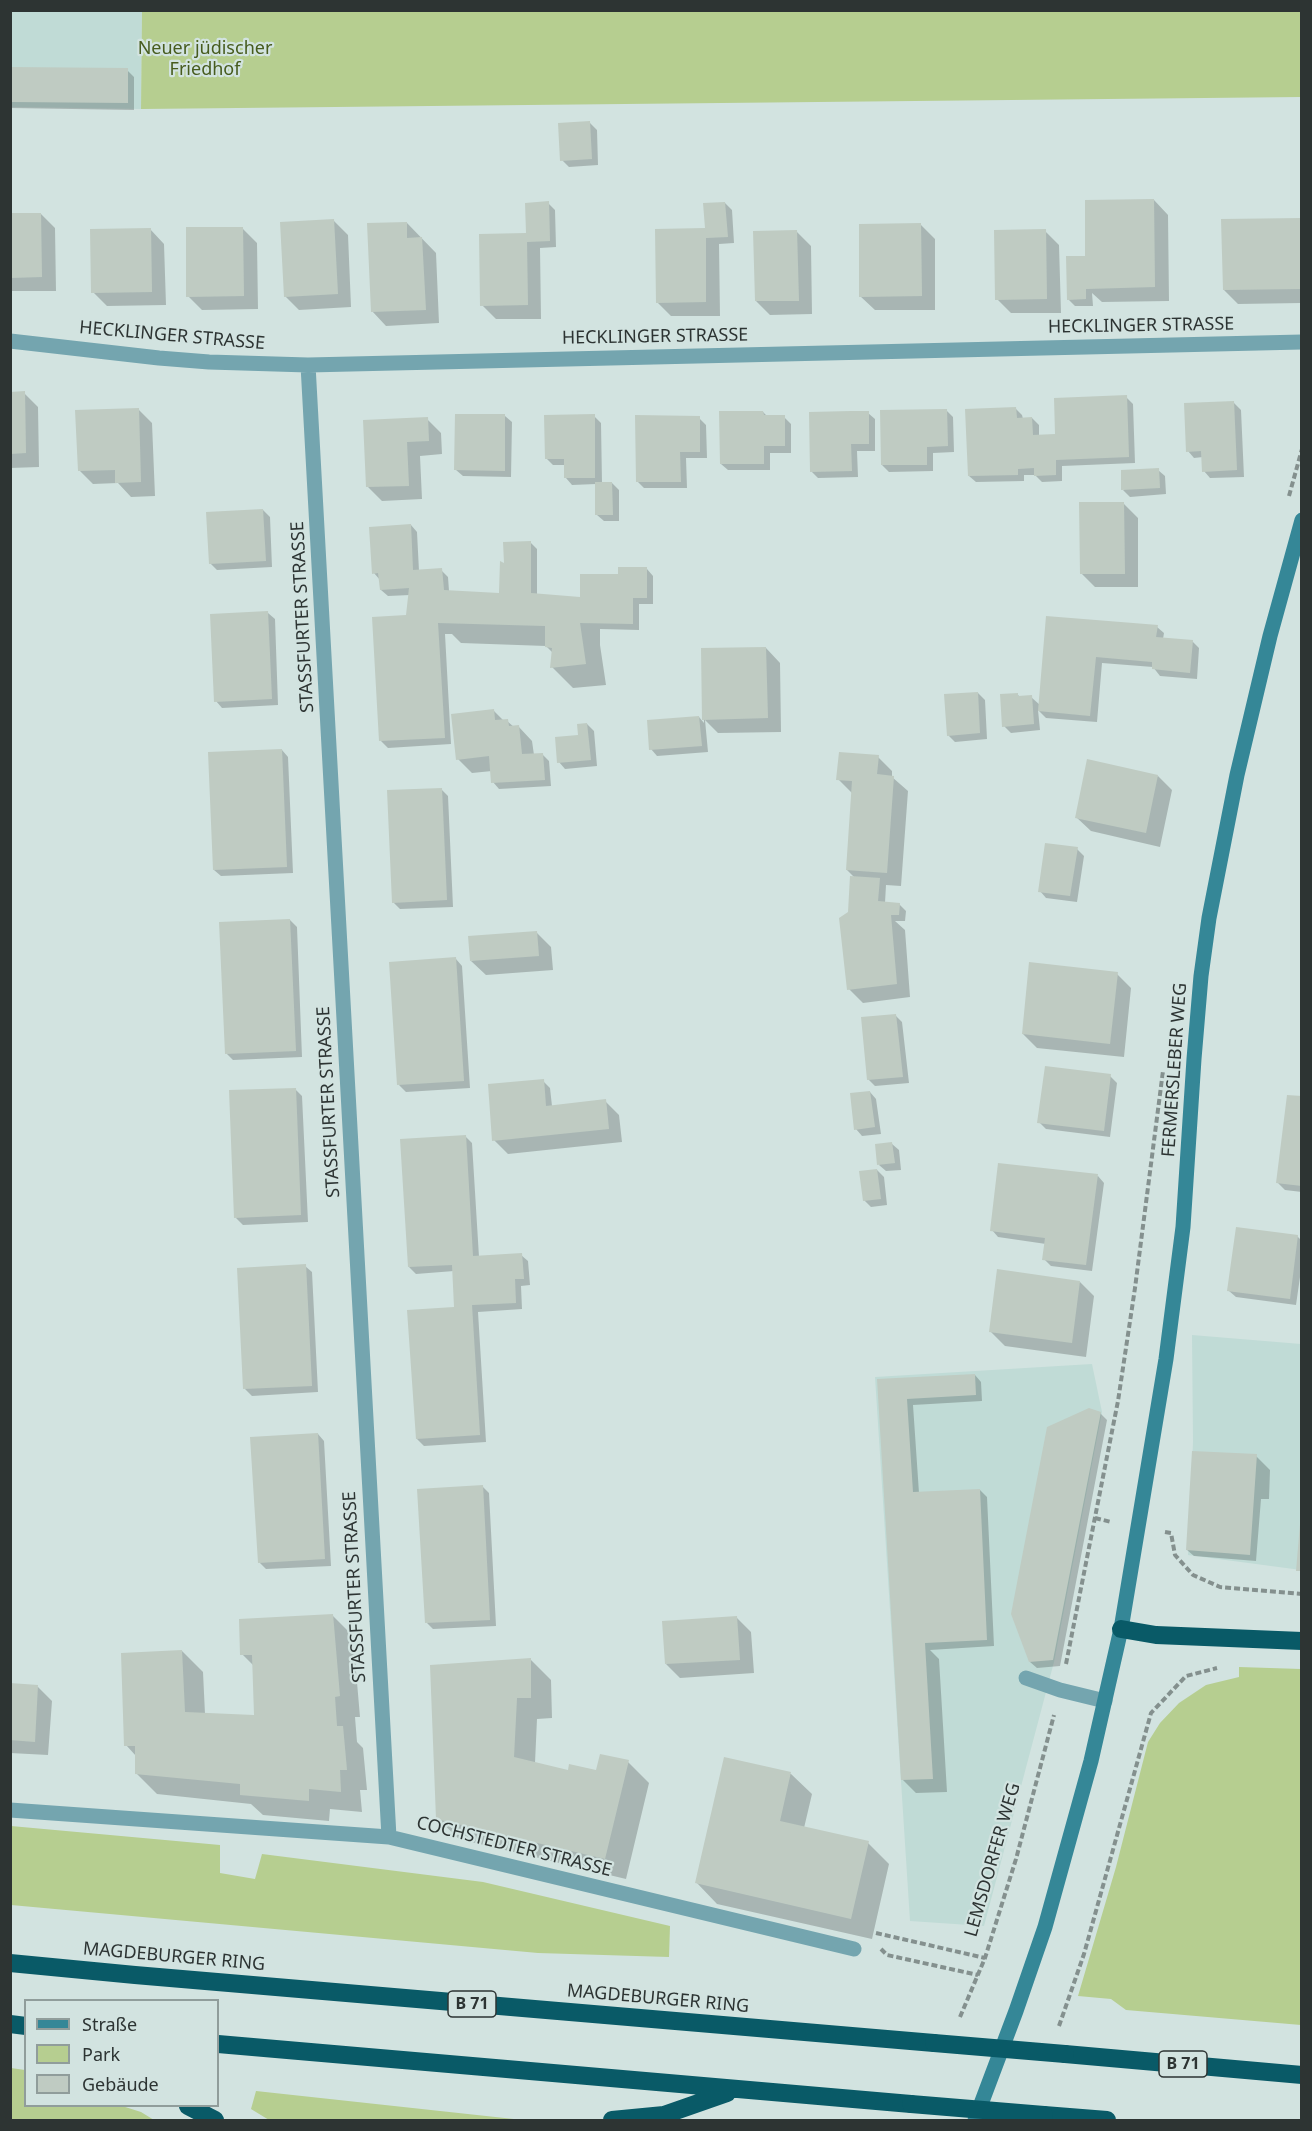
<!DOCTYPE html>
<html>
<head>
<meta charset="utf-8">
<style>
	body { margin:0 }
	#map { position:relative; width:1312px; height:2131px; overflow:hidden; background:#d2e3e0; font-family:"Noto Sans",sans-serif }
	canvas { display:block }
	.frame { position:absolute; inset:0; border:12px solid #2d3433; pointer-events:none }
	.legend { position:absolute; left:24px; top:1999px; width:195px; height:108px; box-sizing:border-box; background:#d2e3e0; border:2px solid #909d9b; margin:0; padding:8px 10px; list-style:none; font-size:18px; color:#2d3433 }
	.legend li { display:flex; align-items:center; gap:12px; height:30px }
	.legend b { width:30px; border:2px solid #909d9b }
</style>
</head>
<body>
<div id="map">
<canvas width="1312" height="2131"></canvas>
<div class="frame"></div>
<ul class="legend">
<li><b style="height:8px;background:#358797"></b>Straße</li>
<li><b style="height:16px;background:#b6ce90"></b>Park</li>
<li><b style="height:16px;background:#bfcbc2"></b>Gebäude</li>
</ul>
</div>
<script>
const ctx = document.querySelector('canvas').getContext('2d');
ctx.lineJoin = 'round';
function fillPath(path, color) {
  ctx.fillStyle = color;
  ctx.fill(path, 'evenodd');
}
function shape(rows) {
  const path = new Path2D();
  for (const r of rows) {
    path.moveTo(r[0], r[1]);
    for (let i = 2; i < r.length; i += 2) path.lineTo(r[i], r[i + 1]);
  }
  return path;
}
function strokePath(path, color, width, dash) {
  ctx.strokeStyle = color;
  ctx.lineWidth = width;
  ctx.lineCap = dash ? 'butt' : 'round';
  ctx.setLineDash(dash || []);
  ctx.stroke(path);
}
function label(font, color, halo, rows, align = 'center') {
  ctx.font = font + ' "Noto Sans",sans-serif';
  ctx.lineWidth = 4.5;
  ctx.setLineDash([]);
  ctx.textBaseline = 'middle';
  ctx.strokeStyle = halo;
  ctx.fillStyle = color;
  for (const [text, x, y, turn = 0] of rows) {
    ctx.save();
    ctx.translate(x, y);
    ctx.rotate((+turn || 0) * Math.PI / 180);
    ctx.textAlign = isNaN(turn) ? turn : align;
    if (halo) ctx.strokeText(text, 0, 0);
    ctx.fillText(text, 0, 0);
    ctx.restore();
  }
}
const built = shape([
	[11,11,142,11,141,109,11,107],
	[1192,1335,1301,1344,1301,1570,1188,1555,1193,1442],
	[1092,1364,1102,1412,1054,1662,984,1926,910,1921,875,1377]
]);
const green = shape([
	[142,11,1301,11,1301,97,141,109],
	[1239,1667,1301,1669,1301,2025,1126,2010,1111,1999,1078,1996,1116,1867,1148,1742,1160,1723,1179,1703,1206,1685,1239,1677],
	[11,1826,220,1845,220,1873,255,1879,262,1854,483,1882,670,1926,669,1957,538,1953,11,1905],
	[11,2068,25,2070,26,2106,122,2106,141,2112,154,2120,11,2120],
	[256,2091,523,2120,269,2120,251,2109]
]);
const shadow = shape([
	[10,10,129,10,129,12],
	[10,68,127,70,134,77,134,110,10,108],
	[590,123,597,130,598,165,569,167,562,160],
	[1154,200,1168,215,1169,301,1102,302,1092,293,1093,306,1075,306,1068,299,1085,257],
	[548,203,555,210,556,247,540,248,541,319,496,319,482,305,525,235],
	[725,203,732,210,734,243,719,244,720,316,671,316,657,302],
	[10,214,41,214,55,228,56,291,10,291],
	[1302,220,1302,303,1238,304,1224,290],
	[334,221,348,235,351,307,299,310,285,296],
	[407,223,436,253,439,323,386,326,372,311],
	[921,225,935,239,935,310,875,310,860,296],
	[150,229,164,244,166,305,107,306,93,292],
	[243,229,257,243,258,309,202,310,188,296],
	[1045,231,1059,245,1061,313,1011,313,997,299],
	[797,232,811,246,812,314,770,315,756,301],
	[10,393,24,393,38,407,39,467,10,468],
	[1126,397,1133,404,1135,463,1062,466,1062,481,1042,482,1035,475,1024,475,1024,481,976,482,969,476,1016,409,1022,415,1023,419,1032,418,1039,425,1039,436,1057,435],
	[1234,403,1241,410,1244,477,1210,478,1204,471,1203,457,1194,458,1188,451],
	[138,409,152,423,155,496,131,497,118,483,93,484,79,470],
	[946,410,953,417,954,452,933,453,933,471,889,472,882,465],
	[763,412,768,417,784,417,791,424,791,453,770,453,770,470,728,470,721,464],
	[868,413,875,419,875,451,857,451,858,477,818,478,811,471],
	[505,416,512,422,511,477,463,476,456,470],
	[594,416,601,423,602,483,612,483,619,490,619,521,604,521,597,515,596,484,572,485,566,478,566,465,553,465,546,458],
	[699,418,706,425,707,458,686,458,687,488,644,488,637,481],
	[427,419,441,433,442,454,420,456,422,499,382,501,368,487],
	[1158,470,1165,476,1166,494,1130,497,1123,490],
	[1124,504,1138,518,1138,587,1095,587,1081,573],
	[263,510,270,517,272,567,217,570,210,563],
	[411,525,417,532,419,571,441,570,448,577,449,591,500,594,506,565,530,542,537,549,537,596,581,599,619,576,647,569,653,576,653,604,639,604,639,630,600,629,600,645,606,685,573,688,552,667,553,653,546,646,461,643,452,634,445,634,451,744,388,748,381,741,410,616,410,595,388,596,381,590,380,580,374,573],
	[268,613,275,619,278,705,222,708,216,701],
	[1048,617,1157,627,1164,633,1163,639,1192,641,1199,648,1197,679,1160,676,1153,667,1102,663,1097,722,1046,718,1038,710,1040,730,1011,733,1004,726,1017,694,1021,698,1031,697,1040,705],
	[766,648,780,663,781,732,718,733,705,720,708,752,657,756,651,749,699,717,704,723,702,649],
	[978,693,985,700,987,739,955,742,948,735],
	[494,711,504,721,507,721,514,727,518,726,532,741,534,755,542,754,549,761,551,786,499,789,493,782,492,771,472,773,458,759],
	[587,724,594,731,597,766,565,769,559,762],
	[282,750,288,757,293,873,221,876,214,870],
	[878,757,892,771,892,777,908,791,901,886,886,885,885,903,899,904,906,911,905,921,895,921,905,930,910,997,863,1003,849,989,849,913,855,878,847,870,853,794,838,779],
	[1158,776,1172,790,1160,847,1091,831,1076,817],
	[441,789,448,796,453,907,400,909,393,902],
	[1077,849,1084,856,1077,902,1046,898,1040,891],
	[290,920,297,927,302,1057,233,1060,226,1053],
	[537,933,551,947,553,970,486,975,471,961],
	[456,959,462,966,470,1088,406,1092,399,1085],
	[1117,974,1131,988,1124,1057,1037,1048,1023,1034],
	[896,1016,902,1022,909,1083,875,1086,868,1079],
	[1110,1076,1117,1083,1110,1137,1046,1129,1039,1122],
	[543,1081,550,1088,552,1106,605,1101,619,1115,622,1142,508,1154,494,1140],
	[295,1089,302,1096,308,1222,243,1225,236,1218],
	[870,1092,876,1099,881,1134,862,1136,856,1129],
	[1302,1098,1302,1192,1285,1190,1278,1183],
	[465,1136,472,1143,479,1257,521,1255,528,1261,530,1285,521,1286,522,1309,478,1312,486,1442,424,1446,417,1439,456,1308,454,1271,416,1274,409,1267],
	[892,1144,899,1150,901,1170,886,1171,879,1165],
	[877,1170,884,1177,887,1205,871,1207,864,1200],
	[1098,1176,1104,1183,1092,1271,1051,1266,1044,1259,1046,1244,998,1237,992,1230],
	[1297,1236,1302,1241,1302,1263,1296,1305,1236,1297,1229,1291],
	[305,1266,312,1272,318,1392,252,1396,245,1389],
	[1080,1282,1094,1296,1086,1357,1005,1346,991,1332],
	[975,1375,981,1382,982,1401,913,1405,919,1493,980,1490,987,1497,994,1646,930,1650,939,1659,947,1792,916,1793,902,1779,879,1381],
	[1100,1413,1107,1420,1060,1666,1037,1668,1030,1662],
	[318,1434,324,1441,331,1566,266,1569,259,1562],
	[1256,1456,1270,1470,1269,1499,1261,1499,1256,1561,1194,1556,1187,1550],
	[482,1486,489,1493,496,1626,433,1629,427,1623],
	[332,1615,353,1636,360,1717,355,1717,357,1742,363,1748,367,1790,360,1790,362,1812,330,1809,329,1821,263,1815,251,1804,157,1794,136,1773,136,1756,126,1745,182,1651,203,1672,205,1714,255,1717,254,1666,242,1654],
	[737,1618,751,1632,754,1673,680,1678,666,1664],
	[530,1659,551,1680,552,1718,537,1719,535,1763,569,1772,597,1772,628,1762,649,1783,626,1879,459,1839,437,1818],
	[10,1685,38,1687,52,1701,48,1755,10,1753],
	[725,1758,791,1774,812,1794,804,1828,868,1843,889,1864,872,1939,717,1904,697,1883]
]);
const building = shape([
	[10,67,128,68,128,103,10,102],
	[590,121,592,159,560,161,558,123],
	[1154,199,1155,287,1086,289,1086,299,1067,300,1066,256,1085,256,1085,200],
	[549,201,550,241,527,242,528,305,480,306,479,234,526,233,525,203],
	[725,202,728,237,706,238,706,302,656,303,655,229,705,228,703,203],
	[10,213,41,213,42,277,10,278],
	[1302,218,1302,289,1223,290,1221,219],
	[334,219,338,294,284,297,280,222],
	[407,222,407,238,422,237,426,310,371,312,367,223],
	[921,223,922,296,859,297,859,224],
	[186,227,243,227,244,296,186,297],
	[151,228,152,292,91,293,90,229],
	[1046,229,1047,299,995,300,994,230],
	[797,230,799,301,755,301,753,231],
	[25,391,26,453,10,454,10,392],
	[1127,395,1129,457,1056,460,1056,475,1034,476,1034,468,1018,469,1018,475,968,476,965,409,1016,407,1017,418,1032,417,1033,435,1055,434,1054,398],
	[1234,401,1237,470,1202,472,1201,451,1186,452,1184,403],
	[139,408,141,482,115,483,115,470,78,471,75,410],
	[947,409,948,446,927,447,927,465,881,465,880,410],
	[719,411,763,411,764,415,785,415,785,446,764,446,764,464,720,464],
	[851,411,869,411,869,444,851,444,852,471,810,472,809,412],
	[455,414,505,414,505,471,454,470],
	[595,414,595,478,564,478,564,459,545,459,544,415],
	[635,415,700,416,700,452,680,452,681,482,636,482],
	[428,417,429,441,407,442,409,486,366,487,363,420],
	[1159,468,1160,488,1121,490,1121,470],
	[595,482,612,482,613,515,595,515],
	[1079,502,1124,502,1125,574,1080,574],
	[263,509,266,561,209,564,206,512],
	[411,524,413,570,442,568,444,590,499,593,500,561,504,563,503,542,531,541,531,593,580,597,580,574,618,574,618,567,647,567,647,598,633,598,633,624,580,623,586,664,550,668,552,648,545,647,545,626,438,623,445,738,379,741,372,617,406,615,409,588,380,590,378,573,372,574,369,527],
	[268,611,272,699,214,702,210,614],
	[1046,616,1158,625,1156,637,1193,640,1190,673,1152,669,1152,662,1096,657,1090,716,1038,711],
	[766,647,768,718,702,720,701,648],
	[978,692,980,733,947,736,944,694],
	[1018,693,1018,696,1032,695,1034,724,1002,727,1000,694],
	[494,709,495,720,508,719,509,726,519,725,522,754,543,753,545,780,491,783,489,756,456,760,451,714],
	[699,716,702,746,649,750,647,720],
	[587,723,591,760,557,763,555,737,578,735,577,724],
	[282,749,287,867,213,870,208,752],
	[839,752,879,755,877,774,894,776,887,873,846,870,852,781,836,780],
	[1087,759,1158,775,1146,833,1075,818],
	[442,788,447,900,392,903,387,790],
	[1045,843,1078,847,1070,896,1038,892],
	[850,876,880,878,878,901,900,903,899,915,891,915,897,984,847,990,839,918,848,912],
	[290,919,296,1051,225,1054,219,922],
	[537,931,539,956,470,961,468,936],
	[456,957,464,1081,397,1085,389,962],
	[1029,962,1118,972,1110,1044,1022,1034],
	[896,1014,903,1077,867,1080,861,1017],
	[1045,1066,1111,1074,1104,1131,1037,1123],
	[544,1079,546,1106,606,1099,609,1129,492,1141,488,1084],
	[296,1088,301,1215,234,1218,229,1090],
	[870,1091,875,1127,854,1130,850,1093],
	[1287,1095,1302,1096,1302,1186,1276,1183],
	[466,1135,473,1256,522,1253,524,1279,515,1279,516,1303,472,1305,480,1435,416,1439,407,1310,454,1307,452,1265,408,1267,400,1139],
	[892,1142,895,1163,877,1165,875,1144],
	[998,1163,1098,1174,1086,1265,1042,1260,1045,1238,990,1231],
	[877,1169,881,1199,863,1201,859,1171],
	[1236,1227,1298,1235,1290,1299,1227,1291],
	[306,1264,312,1386,243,1389,237,1268],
	[997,1269,1080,1281,1072,1343,989,1332],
	[975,1374,976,1395,907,1399,913,1492,980,1489,987,1640,925,1643,933,1779,901,1780,877,1379],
	[1089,1408,1101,1412,1053,1660,1029,1662,1011,1614,1047,1427],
	[318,1433,325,1559,258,1563,250,1437],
	[1192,1451,1257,1454,1250,1555,1186,1550],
	[483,1485,490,1620,425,1623,417,1489],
	[1300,1524,1302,1524,1302,1571,1296,1571],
	[333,1614,340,1696,335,1697,337,1726,343,1726,347,1770,340,1770,341,1792,309,1789,309,1801,240,1795,240,1784,135,1774,135,1746,124,1746,121,1653,182,1650,185,1712,254,1715,252,1655,240,1655,239,1619],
	[737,1616,740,1660,665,1664,662,1621],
	[531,1658,531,1698,517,1698,514,1757,568,1770,569,1764,596,1770,600,1754,629,1760,605,1859,436,1819,430,1665],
	[10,1683,38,1685,35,1742,10,1740],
	[724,1757,791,1772,780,1821,869,1841,851,1919,695,1883]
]);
const path = shape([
	[1289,496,1302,449],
	[1095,1518,1111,1522],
	[1165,1532,1171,1533,1175,1555,1193,1575,1220,1587,1302,1594],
	[1066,1664,1118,1401,1135,1288,1163,1071],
	[876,1933,985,1958],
	[881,1949,887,1955,978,1975],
	[960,2017,985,1958,1016,1859,1054,1715],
	[1059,2026,1084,1954,1151,1713,1186,1676,1217,1668]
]);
const lane = shape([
	[1026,1678,1060,1690,1105,1701]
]);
const street = shape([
	[10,341,159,358,209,362,308,365,1302,342],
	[308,365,389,1837],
	[10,1810,389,1837,854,1949]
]);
const secondary = shape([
	[975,2120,1016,2011,1045,1927,1091,1761,1121,1629,1166,1359,1183,1227,1194,1059,1201,976,1209,918,1237,775,1270,636,1302,520]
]);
const highway = shape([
	[1121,1629,1156,1635,1302,1641],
	[10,1963,135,1975,934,2043],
	[10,2024,26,2026],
	[218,2044,911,2104],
	[1065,2054,1302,2075],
	[188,2106,215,2120],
	[1044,2115,1107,2120],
	[612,2120,664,2115,727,2093]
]);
const highwayBridge = shape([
	[934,2043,1065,2054],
	[911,2104,1044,2115]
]);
const shields = [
	[472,2004,48],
	[1183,2064,48]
];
const shieldNames = [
	["B 71",472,2004],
	["B 71",1183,2064]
];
const parkNames = [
	["Neuer jüdischer",205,49],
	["Friedhof",205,70]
];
const streetNames = [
	["HECKLINGER STRASSE",1141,326,-1],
	["HECKLINGER STRASSE",172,336,5],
	["HECKLINGER STRASSE",655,337,-1],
	["STASSFURTER STRASSE",303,617,-93],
	["FERMERSLEBER WEG",1175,1070,-86],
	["STASSFURTER STRASSE",329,1102,-93],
	["STASSFURTER STRASSE",355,1587,-93],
	["COCHSTEDTER STRASSE",514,1847,14],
	["LEMSDORFER WEG",993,1860,-74],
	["MAGDEBURGER RING",174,1957,5],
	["MAGDEBURGER RING",658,1999,5]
];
fillPath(built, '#c0dbd6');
fillPath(green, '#b6ce90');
fillPath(shadow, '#0003');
fillPath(building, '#bfcbc2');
strokePath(path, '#84908e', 4, [6, 3]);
strokePath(lane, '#74a5af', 15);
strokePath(street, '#74a5af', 15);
strokePath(secondary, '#358797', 15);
strokePath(highway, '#095a67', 18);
strokePath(highwayBridge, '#095a67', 18);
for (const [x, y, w] of shields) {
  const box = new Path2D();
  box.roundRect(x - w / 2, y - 13, w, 26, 4.5);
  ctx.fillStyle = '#d2e3e0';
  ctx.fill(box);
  strokePath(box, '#2d3433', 1.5);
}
label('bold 16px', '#2d3433', null, shieldNames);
label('18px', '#475c1e', '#d2e3e0', parkNames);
label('18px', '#2d3433', '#d2e3e0', streetNames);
</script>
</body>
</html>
